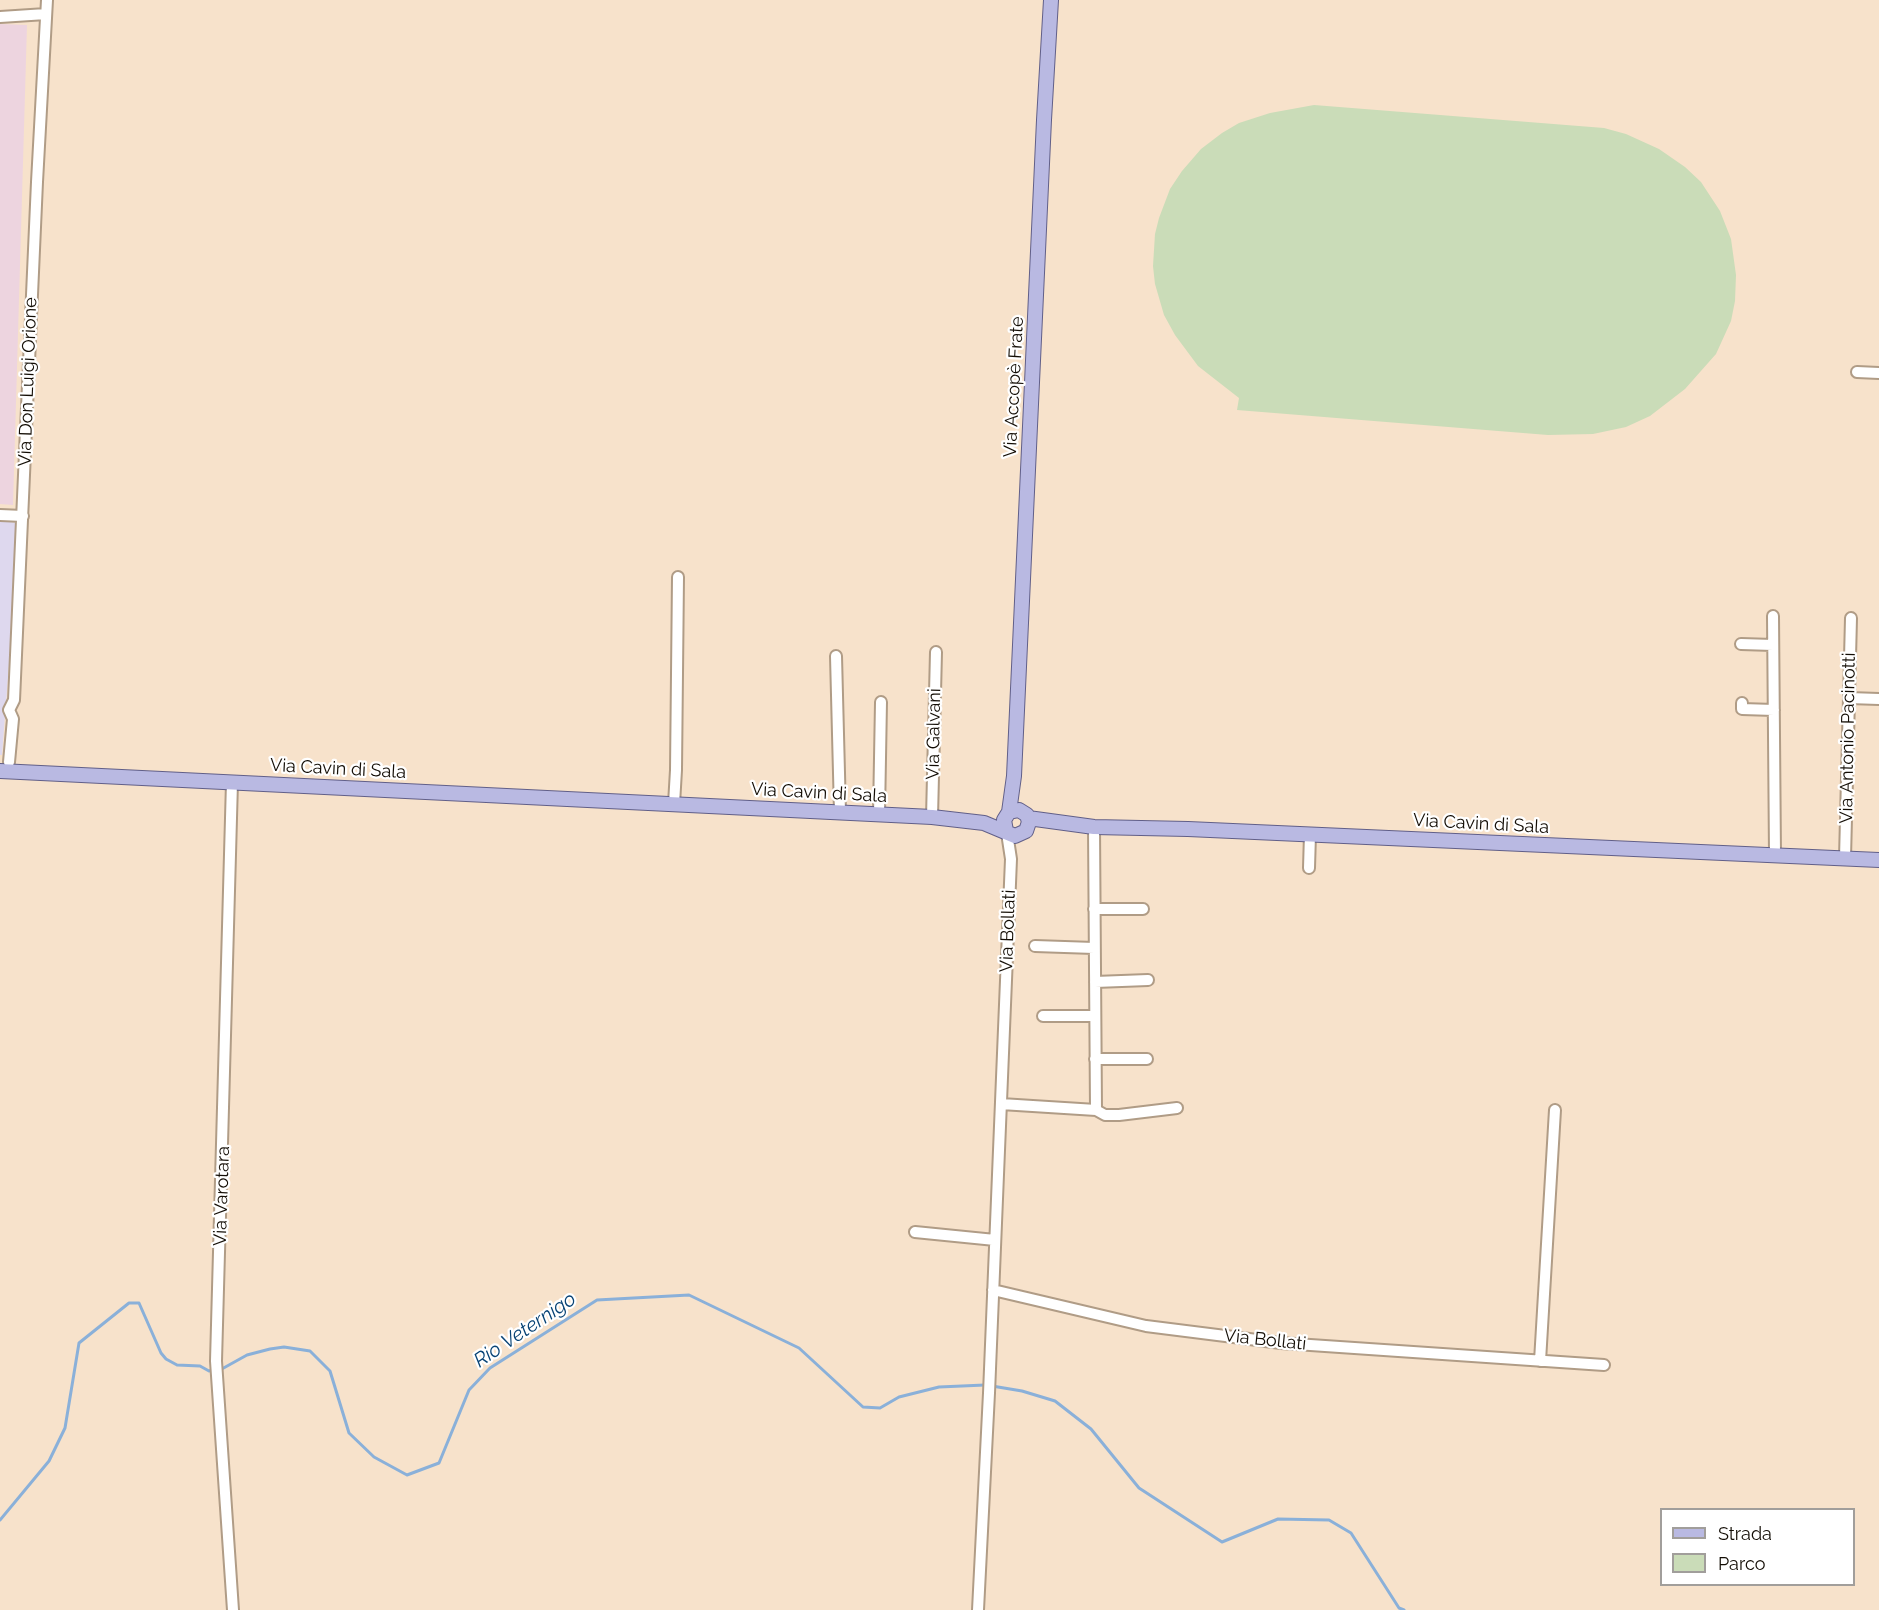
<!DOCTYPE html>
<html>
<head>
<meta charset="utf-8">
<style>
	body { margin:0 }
	#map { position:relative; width:1879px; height:1610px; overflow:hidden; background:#f7e2cb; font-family:Raleway,sans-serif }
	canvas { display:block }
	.legend { position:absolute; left:1660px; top:1508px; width:195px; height:78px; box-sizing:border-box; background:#fff; border:2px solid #a19e9b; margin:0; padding:8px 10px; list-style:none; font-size:18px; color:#130d05 }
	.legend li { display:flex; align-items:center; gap:12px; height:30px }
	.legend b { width:30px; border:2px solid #a19e9b }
</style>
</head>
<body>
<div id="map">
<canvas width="1879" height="1610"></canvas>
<ul class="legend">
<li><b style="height:8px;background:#b9b9e2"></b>Strada</li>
<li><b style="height:16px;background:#cadcb8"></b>Parco</li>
</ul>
</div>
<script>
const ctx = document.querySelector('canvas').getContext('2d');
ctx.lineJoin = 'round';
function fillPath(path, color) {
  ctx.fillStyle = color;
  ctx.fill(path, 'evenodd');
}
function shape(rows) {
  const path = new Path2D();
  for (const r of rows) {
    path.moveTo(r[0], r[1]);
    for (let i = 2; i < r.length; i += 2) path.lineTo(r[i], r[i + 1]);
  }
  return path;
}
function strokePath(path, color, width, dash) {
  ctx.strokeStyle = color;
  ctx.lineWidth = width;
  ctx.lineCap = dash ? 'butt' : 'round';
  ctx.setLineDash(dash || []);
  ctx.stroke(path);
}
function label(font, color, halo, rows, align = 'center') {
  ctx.font = font + ' Raleway,sans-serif';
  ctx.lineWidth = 4.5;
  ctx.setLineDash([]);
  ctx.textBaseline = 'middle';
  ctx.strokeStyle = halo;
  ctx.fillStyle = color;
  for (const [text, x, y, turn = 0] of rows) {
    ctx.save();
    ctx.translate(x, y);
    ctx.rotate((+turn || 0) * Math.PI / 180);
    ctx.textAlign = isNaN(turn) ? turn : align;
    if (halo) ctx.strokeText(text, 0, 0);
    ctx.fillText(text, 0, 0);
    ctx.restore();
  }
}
const commercial = shape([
	[0,521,20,523,2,755,0,755]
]);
const industrial = shape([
	[0,24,27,25,13,505,0,504]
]);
const green = shape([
	[1314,105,1604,128,1626,134,1659,149,1685,167,1701,182,1720,211,1731,239,1736,275,1735,301,1731,321,1716,354,1685,389,1650,416,1626,427,1593,434,1548,435,1237,410,1239,398,1198,366,1175,335,1164,315,1155,284,1153,266,1155,234,1159,218,1170,189,1182,171,1201,149,1222,133,1239,123,1270,113]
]);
const stream = shape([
	[220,1370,247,1355,270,1349,284,1347,310,1351,330,1371,349,1433,374,1457,407,1475,439,1463,469,1390,490,1368,597,1300,689,1295,799,1348,863,1407,880,1408,899,1397,939,1387,985,1385],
	[992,1386,1022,1391,1055,1401,1091,1429,1139,1488,1222,1542,1278,1519,1329,1520,1351,1533,1399,1608,1404,1610],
	[0,1520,49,1461,65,1428,79,1343,129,1303,139,1303,161,1353,166,1359,177,1365,200,1366,209,1371,213,1370]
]);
const minor = shape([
	[0,17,46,14],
	[1857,372,1879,373],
	[0,515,23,516],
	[1773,616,1775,855],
	[1741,644,1773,645],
	[836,656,840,812],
	[1849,698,1879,699],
	[1742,703,1742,709,1774,710],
	[9,762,13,719,9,710,14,700,37,182,47,0],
	[232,782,216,1361,233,1610],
	[674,804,676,770,678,577],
	[879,814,881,702],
	[932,817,936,652],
	[1845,858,1851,618],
	[1309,868,1310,834],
	[1094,909,1143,909],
	[1035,946,1094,948],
	[1095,982,1148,980],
	[1043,1016,1095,1016],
	[1095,1059,1147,1059],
	[1001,1104,1096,1110,1094,827],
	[1096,1110,1105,1115,1119,1115,1177,1108],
	[915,1232,995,1240],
	[993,1290,1146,1326,1281,1343,1604,1365],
	[1540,1361,1555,1110],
	[978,1610,989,1393,1011,859,1007,833]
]);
const major = shape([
	[0,771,932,817,984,823,1015,836,1026,831,1029,822,1027,815,1019,810,1009,812,1004,820,1006,831],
	[1009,812,1014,776,1044,120,1051,0],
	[1028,818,1094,827,1188,829,1879,860]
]);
const streetNames = [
	["Via Don Luigi Orione",28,382,-88],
	["Via Accopè Frate",1014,387,-87],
	["Via Galvani",934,734,-89],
	["Via Antonio Pacinotti",1848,738,-89],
	["Via Cavin di Sala",338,769,3],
	["Via Cavin di Sala",819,793,3],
	["Via Cavin di Sala",1481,824,3],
	["Via Bollati",1008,931,-88],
	["Via Varotara",222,1196,-88],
	["Via Bollati",1265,1340,6]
];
const waterNames = [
	["Rio Veternigo",525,1330,-34]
];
fillPath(commercial, '#ded8ee');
fillPath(industrial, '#edd4df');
fillPath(green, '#cadcb8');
strokePath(stream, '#8ab0d9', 3);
strokePath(minor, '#b09c86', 14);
strokePath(major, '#615f88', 16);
strokePath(minor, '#fff', 10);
strokePath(major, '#b9b9e2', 14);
label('18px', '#130d05', '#fff', streetNames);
label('italic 20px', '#084375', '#fff', waterNames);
</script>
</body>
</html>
